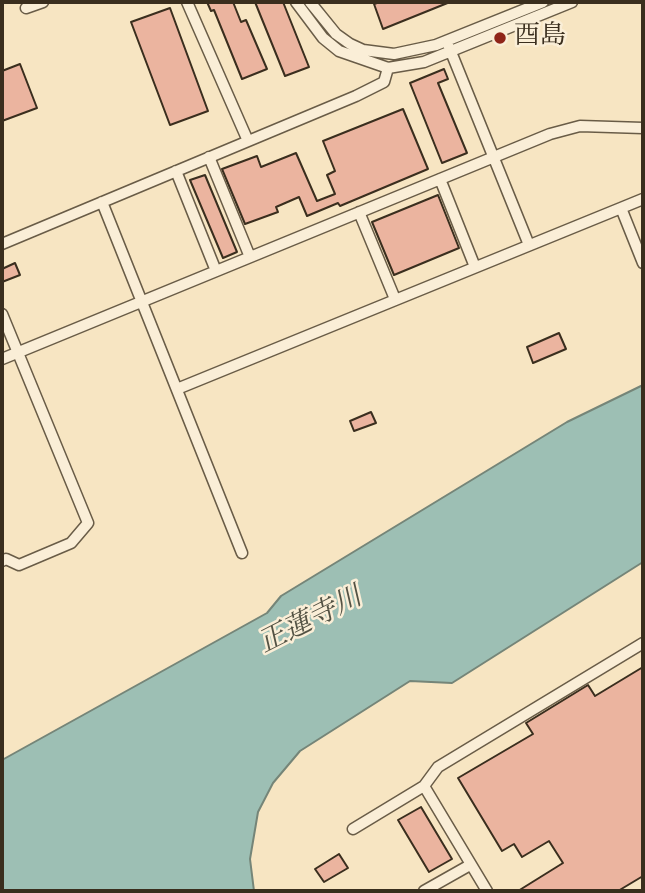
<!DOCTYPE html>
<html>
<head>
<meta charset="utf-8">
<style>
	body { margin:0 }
	#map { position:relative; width:645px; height:893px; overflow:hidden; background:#f7e5c2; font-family:"IM FELL DW Pica",serif }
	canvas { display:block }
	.frame { position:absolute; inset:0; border:4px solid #3a2e1e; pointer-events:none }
</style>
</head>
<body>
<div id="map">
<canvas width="645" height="893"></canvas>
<div class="frame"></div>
</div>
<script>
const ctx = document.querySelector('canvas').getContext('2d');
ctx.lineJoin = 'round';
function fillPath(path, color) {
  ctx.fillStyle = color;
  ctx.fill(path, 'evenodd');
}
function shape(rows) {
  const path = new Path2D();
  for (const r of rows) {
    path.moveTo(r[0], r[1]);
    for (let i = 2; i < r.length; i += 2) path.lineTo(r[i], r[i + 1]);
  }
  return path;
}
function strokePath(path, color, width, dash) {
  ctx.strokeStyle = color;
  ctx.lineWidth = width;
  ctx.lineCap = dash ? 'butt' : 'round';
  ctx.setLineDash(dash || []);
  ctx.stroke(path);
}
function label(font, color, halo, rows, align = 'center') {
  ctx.font = font + ' "IM FELL DW Pica","Noto Serif JP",serif';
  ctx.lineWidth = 5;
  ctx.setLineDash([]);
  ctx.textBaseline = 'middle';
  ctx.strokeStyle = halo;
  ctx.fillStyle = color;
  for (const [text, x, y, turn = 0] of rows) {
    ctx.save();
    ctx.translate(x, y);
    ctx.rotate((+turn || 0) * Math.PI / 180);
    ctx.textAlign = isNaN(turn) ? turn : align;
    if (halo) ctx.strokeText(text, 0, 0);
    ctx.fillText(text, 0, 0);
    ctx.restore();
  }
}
const water = shape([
	[643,385,643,562,452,683,410,681,300,751,273,783,258,812,250,859,254,891,2,891,2,760,267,613,281,596,567,422,643,385]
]);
const building = shape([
	[207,2,233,2,241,22,246,20,267,69,242,79,214,10,211,11,207,2],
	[255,2,283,2,309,67,285,76,255,2],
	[380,2,450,2,383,29,374,4,380,2],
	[170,8,208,111,170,125,131,22,170,8],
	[20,64,37,108,2,121,2,71,20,64],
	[444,69,448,79,438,83,467,153,442,163,410,83,444,69],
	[403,109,428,169,340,206,338,203,307,216,299,197,276,207,278,212,245,224,222,169,257,156,261,167,296,153,317,201,335,194,327,175,335,171,323,141,403,109],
	[205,175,237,252,223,258,190,180,205,175],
	[438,195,459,248,394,275,372,222,438,195],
	[15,263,20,275,2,282,2,269,15,263],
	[559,333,566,349,533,363,527,347,559,333],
	[371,412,376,423,354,431,350,421,371,412],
	[643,667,643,876,618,891,518,891,563,863,549,841,522,857,514,844,502,851,458,778,533,734,526,723,588,685,595,696,643,667],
	[421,807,452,859,429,872,398,820,421,807],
	[339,854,348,868,324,882,315,869,339,854]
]);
const minor = shape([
	[187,2,248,141],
	[296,2,323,38,339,51,388,68,424,62,572,2],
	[310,2,336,34,350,44,363,50,394,54,436,45,543,2],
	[26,8,43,2],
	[449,47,529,245],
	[209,157,250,257],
	[176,171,216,271],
	[440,179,475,267],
	[643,199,621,208,643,263],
	[102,202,242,553],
	[359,212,395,299],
	[2,244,356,96,384,82,388,68],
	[2,314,88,523,71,543,19,565,6,559,2,561],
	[2,359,550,134,580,126,643,128],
	[177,389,621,208],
	[424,786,438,767,643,643],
	[353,829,424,786,487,891],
	[424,891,470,865]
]);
const markers = [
	[500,38,7,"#8f2418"]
];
const poiNames = [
	["酉島",514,38]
];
const waterNames = [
	["正蓮寺川",311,622,-27]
];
fillPath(water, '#9dbfb4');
strokePath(water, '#758578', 2);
fillPath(building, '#ebb49f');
strokePath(building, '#3a2e1e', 2);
strokePath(minor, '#695c47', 13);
strokePath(minor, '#faeed7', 10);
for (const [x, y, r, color] of markers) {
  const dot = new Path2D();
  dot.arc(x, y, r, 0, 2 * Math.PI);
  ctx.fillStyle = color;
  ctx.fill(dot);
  strokePath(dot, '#faeed7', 2.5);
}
label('26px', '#3a2e1e', '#faeed7', poiNames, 'left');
label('italic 28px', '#535244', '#faeed7', waterNames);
</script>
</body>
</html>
